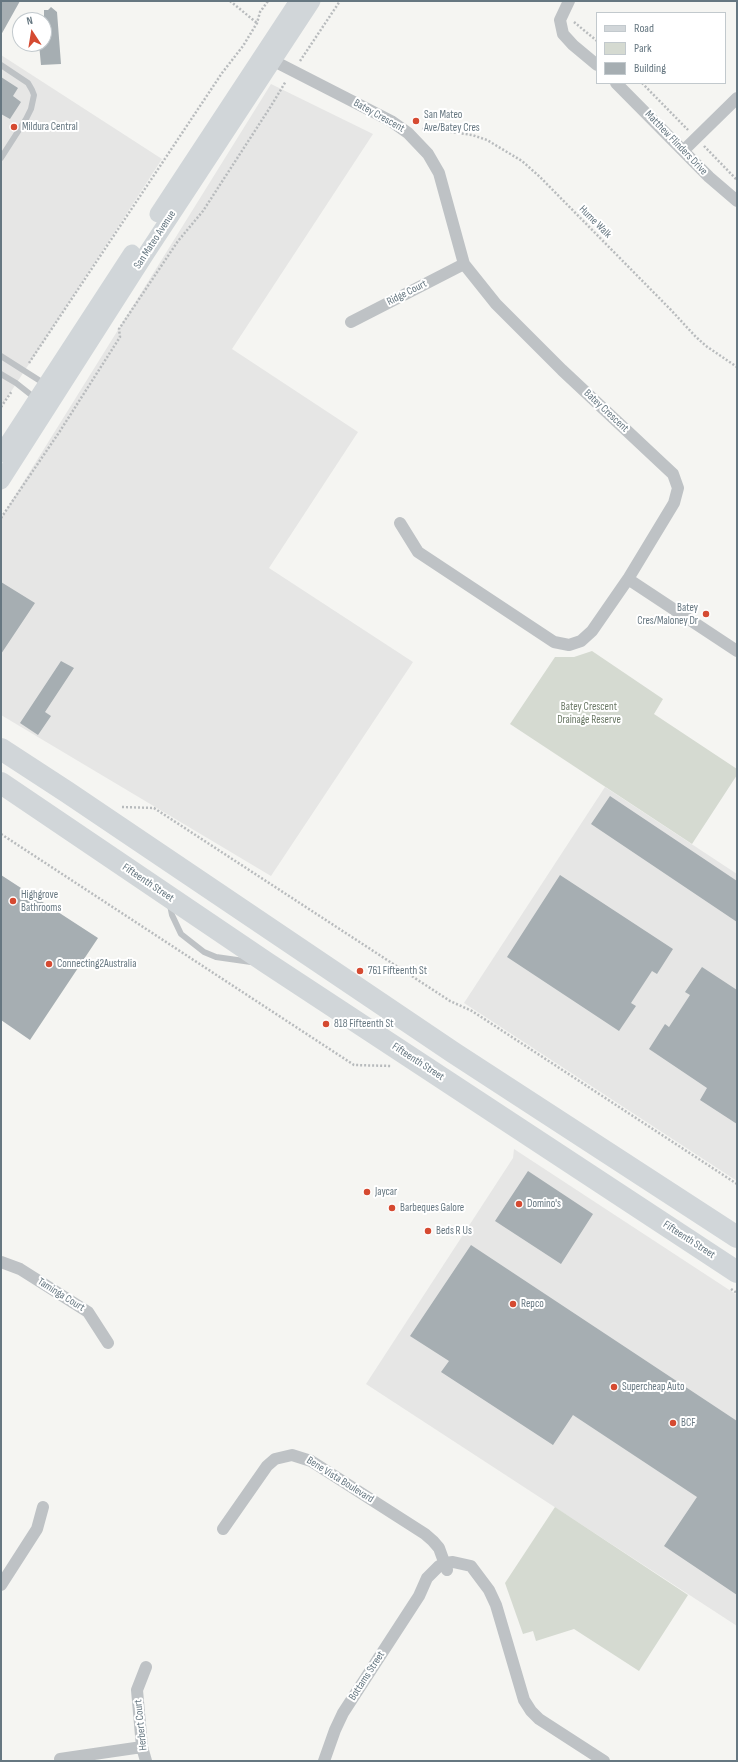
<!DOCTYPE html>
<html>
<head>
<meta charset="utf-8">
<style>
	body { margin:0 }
	#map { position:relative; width:738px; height:1762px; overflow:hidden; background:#f5f5f2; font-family:"Sofia Sans Condensed",sans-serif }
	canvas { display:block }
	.frame { position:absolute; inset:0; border:2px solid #667781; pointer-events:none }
	.legend { position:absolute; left:596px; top:12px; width:130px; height:72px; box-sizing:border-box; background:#fff; border:1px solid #c2c9cd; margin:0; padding:5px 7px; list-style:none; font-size:12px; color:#667781 }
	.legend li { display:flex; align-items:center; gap:8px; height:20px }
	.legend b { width:20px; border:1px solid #c2c9cd }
	.north { position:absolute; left:12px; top:12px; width:40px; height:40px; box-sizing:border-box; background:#fff; border:1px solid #c2c9cd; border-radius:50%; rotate:348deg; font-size:11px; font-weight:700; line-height:16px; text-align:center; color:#667781 }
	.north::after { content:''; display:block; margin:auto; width:14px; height:18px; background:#d54a31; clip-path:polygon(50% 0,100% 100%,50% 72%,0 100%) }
</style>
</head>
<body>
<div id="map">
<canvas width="738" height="1762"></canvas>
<div class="frame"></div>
<ul class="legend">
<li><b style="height:5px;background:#d1d6d9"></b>Road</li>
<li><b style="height:11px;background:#d5dad1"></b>Park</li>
<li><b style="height:11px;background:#a6aeb2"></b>Building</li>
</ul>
<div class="north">N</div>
</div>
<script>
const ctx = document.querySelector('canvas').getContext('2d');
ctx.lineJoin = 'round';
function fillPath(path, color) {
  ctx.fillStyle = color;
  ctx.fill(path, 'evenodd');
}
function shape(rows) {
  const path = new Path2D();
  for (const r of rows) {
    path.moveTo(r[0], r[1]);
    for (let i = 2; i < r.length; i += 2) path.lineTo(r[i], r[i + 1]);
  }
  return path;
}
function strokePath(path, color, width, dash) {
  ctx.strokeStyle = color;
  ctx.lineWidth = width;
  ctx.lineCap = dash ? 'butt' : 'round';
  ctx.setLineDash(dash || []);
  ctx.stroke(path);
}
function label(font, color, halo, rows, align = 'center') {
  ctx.font = font + ' "Sofia Sans Condensed",sans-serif';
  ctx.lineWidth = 4;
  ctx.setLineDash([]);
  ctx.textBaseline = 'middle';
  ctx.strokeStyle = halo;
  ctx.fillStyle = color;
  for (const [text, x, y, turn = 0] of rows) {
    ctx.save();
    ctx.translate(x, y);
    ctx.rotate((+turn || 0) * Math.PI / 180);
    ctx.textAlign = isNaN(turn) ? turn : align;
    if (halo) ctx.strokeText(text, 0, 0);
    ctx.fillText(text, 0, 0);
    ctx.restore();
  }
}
const built = shape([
	[1,55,162,159,1,407],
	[271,84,373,134,232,349,358,432,269,568,413,662,271,876,1,715,1,518],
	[605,787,737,874,737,1181,464,1003],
	[514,1149,737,1295,737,1626,366,1384,513,1158]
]);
const green = shape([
	[592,651,663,699,654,714,737,769,737,775,692,844,510,724,555,657,574,657],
	[555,1507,688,1595,639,1671,574,1629,536,1641,533,1631,523,1634,505,1583]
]);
const building = shape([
	[1,1,20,1,1,35],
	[51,7,57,12,61,64,41,65,39,44,44,44,44,10,48,10],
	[1,77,18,88,13,96,21,102,10,119,1,114],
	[1,582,35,603,1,654],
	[61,661,74,668,45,712,51,716,38,735,20,723],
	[610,796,737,881,737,922,591,824],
	[1,875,98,938,30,1040,1,1020],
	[560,875,673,949,657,974,652,971,631,1003,636,1006,619,1031,507,957],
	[702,967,737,990,737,1124,700,1100,707,1088,649,1049,665,1024,669,1027,690,995,685,992],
	[528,1171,593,1214,561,1264,495,1221],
	[471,1245,737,1421,737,1595,664,1546,697,1497,573,1415,553,1445,441,1372,449,1361,410,1336]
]);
const path = shape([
	[230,1,257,23],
	[574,22,597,41],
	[300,61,340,1],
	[642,83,688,130],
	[422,129,439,130,472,135,487,140,522,161,540,177,671,310,695,336,706,346,737,367],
	[704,146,737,180],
	[29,363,222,73,243,46,257,23,260,12,268,1],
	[1,407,12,391],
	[1,518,60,431,120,337,119,329,178,241,203,211,271,106,286,81],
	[122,807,154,808,450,1001,472,1011,737,1184],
	[1,834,354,1065,391,1066],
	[731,1289,737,1293]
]);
const lane = shape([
	[1,65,28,83,32,90,34,95,31,109,26,119,1,158],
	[1,356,45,384],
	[1,374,16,383,35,398],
	[170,905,172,915,181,934,204,952,216,957,251,962]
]);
const street = shape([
	[569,1,560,20,563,34,573,45,597,65],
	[266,57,391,121,408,133,428,154,439,173,464,264,496,304,562,370,673,474,678,488,674,503,628,579,592,631,581,641,569,645,554,642,418,552,400,523],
	[616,83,709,177,737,201],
	[684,150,737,98],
	[351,322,464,264],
	[628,579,737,651],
	[1,1262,20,1269,88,1312,108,1343],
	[223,1529,267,1466,275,1459,292,1455,311,1461,425,1534,433,1541,439,1548,447,1570],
	[1,1585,37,1529,43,1507],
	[60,1759,142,1747],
	[146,1761,142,1747,137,1690,146,1667],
	[324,1761,335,1730,343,1713,419,1596,427,1578,439,1566,445,1563,453,1562,471,1566,489,1590,496,1605,524,1700,531,1711,539,1719,604,1761]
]);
const secondary = shape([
	[158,214,298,1],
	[1,454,132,253],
	[1,481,146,254,312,1]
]);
const highway = shape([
	[1,749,67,792,454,1053,737,1237],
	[1,783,267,963,737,1272]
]);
const markers = [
	[416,121,4,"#d54a31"],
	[14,127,4,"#d54a31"],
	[706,614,4,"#d54a31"],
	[13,901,4,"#d54a31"],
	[49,964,4,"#d54a31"],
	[360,971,4,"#d54a31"],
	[326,1024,4,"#d54a31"],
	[367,1192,4,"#d54a31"],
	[519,1204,4,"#d54a31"],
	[392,1208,4,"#d54a31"],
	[428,1231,4,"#d54a31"],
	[513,1304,4,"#d54a31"],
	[614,1387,4,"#d54a31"],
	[673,1423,4,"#d54a31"]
];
const poiNames = [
	["San Mateo",424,115],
	["Ave/Batey Cres",424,128],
	["Mildura Central",22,127],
	["Batey",698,608,"right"],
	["Cres/Maloney Dr",698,621,"right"],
	["Highgrove",21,895],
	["Bathrooms",21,908],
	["Connecting2Australia",57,964],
	["761 Fifteenth St",368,971],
	["818 Fifteenth St",334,1024],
	["Jaycar",375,1192],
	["Domino's",527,1204],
	["Barbeques Galore",400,1208],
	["Beds R Us",436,1231],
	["Repco",521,1304],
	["Supercheap Auto",622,1387],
	["BCF",681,1423]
];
const streetNames = [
	["Batey Crescent",379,116,29],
	["Matthew Flinders Drive",676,143,46],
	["Hume Walk",595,222,45],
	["San Mateo Avenue",155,240,-57],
	["Ridge Court",407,293,-27],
	["Batey Crescent",606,411,43],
	["Fifteenth Street",148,883,34],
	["Fifteenth Street",418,1062,33],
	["Fifteenth Street",689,1240,33],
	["Taminga Court",61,1295,32],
	["Bene Vista Boulevard",340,1480,32],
	["Bottams Street",367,1676,-57],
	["Herbert Court",141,1725,-96]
];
const parkNames = [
	["Batey Crescent",589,707],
	["Drainage Reserve",589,720]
];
fillPath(built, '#e6e6e5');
fillPath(green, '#d5dad1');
fillPath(building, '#a6aeb2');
strokePath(path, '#b8bbbd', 2.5, [2, 2]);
strokePath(lane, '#bec2c5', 6);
strokePath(street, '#bec2c5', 12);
strokePath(secondary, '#d1d6d9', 17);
strokePath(highway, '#d1d6d9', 22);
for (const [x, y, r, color] of markers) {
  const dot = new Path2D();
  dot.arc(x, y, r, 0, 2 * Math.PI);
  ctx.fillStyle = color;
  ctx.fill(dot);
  strokePath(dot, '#fff', 1.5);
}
label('11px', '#667781', '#fff', poiNames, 'left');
label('11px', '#667781', '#fff', streetNames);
label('11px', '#6a7865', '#fff', parkNames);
</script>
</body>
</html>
